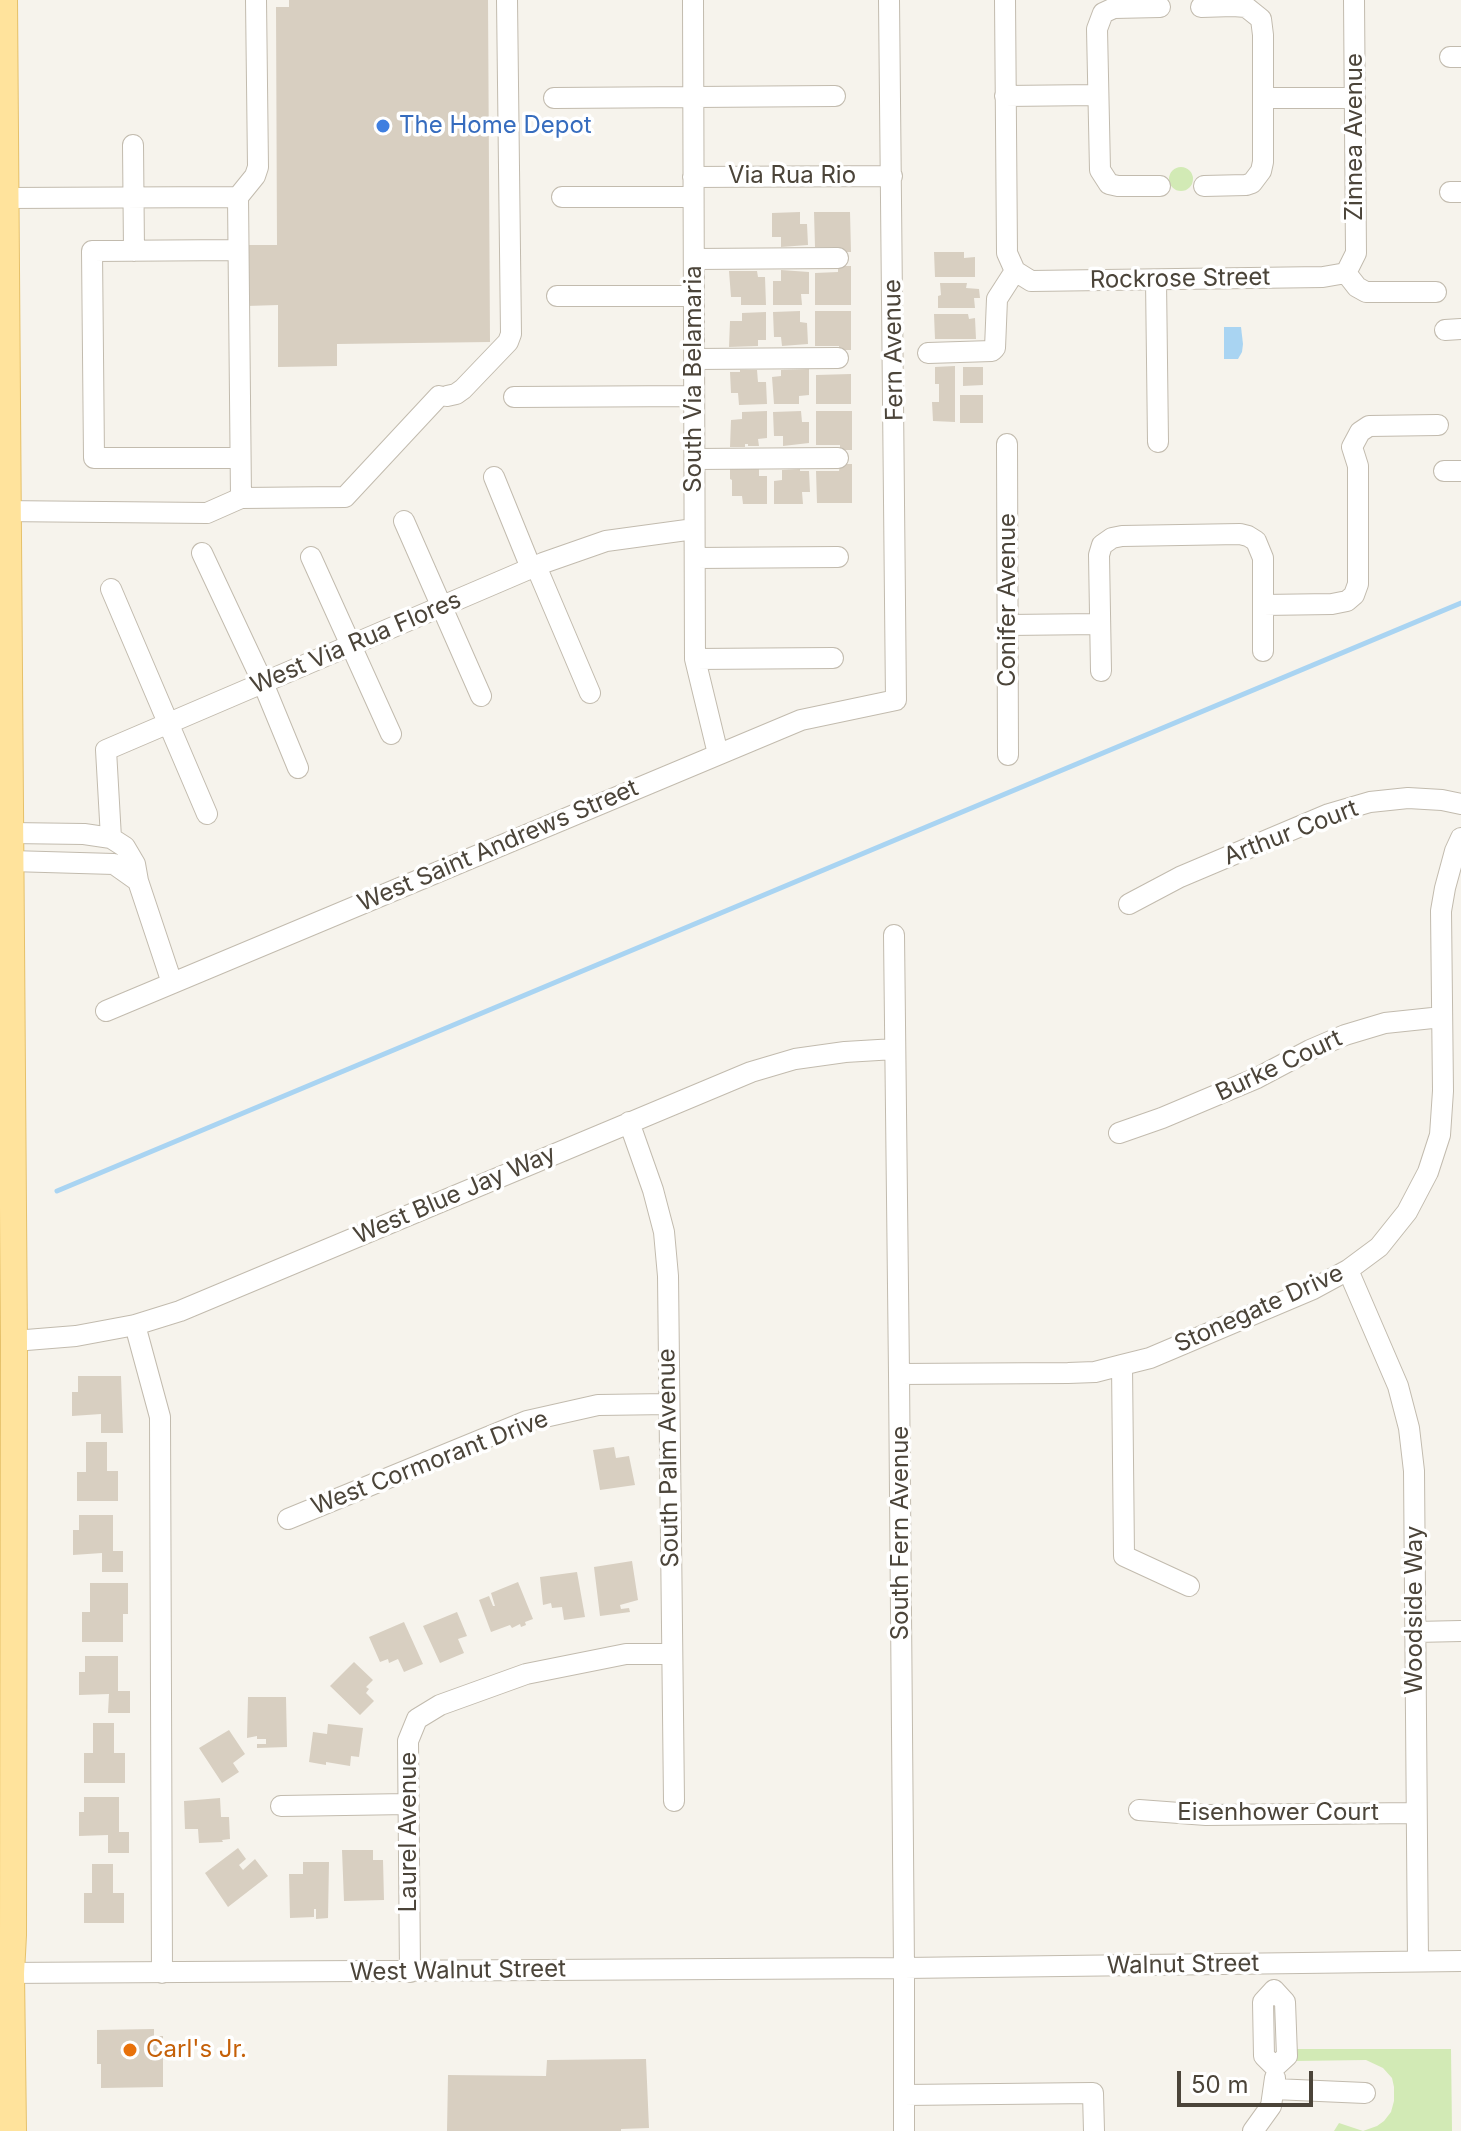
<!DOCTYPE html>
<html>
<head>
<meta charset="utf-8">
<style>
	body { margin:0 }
	#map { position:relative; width:1461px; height:2131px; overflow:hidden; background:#f6f3ec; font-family:Inter,sans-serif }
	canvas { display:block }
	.scale { position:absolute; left:1177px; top:2071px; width:136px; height:36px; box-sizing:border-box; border:4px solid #4b4439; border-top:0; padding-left:10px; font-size:24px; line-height:28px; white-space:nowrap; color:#4b4439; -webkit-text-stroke:6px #fff; paint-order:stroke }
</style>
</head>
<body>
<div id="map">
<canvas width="1461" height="2131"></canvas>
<div class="scale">50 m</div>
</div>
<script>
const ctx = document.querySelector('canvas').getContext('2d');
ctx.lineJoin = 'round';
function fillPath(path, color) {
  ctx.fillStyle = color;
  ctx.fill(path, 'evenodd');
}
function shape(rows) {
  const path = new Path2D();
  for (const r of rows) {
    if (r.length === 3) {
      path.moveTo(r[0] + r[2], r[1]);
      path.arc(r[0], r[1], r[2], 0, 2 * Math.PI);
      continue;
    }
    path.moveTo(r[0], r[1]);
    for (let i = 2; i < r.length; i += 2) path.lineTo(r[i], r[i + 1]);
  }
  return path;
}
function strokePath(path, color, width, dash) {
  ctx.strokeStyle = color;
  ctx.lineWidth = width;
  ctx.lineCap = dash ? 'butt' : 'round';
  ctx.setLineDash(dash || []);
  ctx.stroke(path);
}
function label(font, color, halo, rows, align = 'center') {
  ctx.font = font + ' Inter,sans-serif';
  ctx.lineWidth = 7;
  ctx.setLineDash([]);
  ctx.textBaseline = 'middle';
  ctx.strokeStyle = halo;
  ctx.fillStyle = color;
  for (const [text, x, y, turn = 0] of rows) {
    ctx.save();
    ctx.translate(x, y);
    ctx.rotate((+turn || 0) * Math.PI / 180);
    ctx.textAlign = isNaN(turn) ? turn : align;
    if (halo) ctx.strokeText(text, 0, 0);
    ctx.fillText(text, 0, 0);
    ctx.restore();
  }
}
const green = shape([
	[1181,179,12],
	[1296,2049,1451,2049,1452,2131,1334,2131,1339,2123,1363,2131,1377,2126,1384,2121,1391,2112,1394,2101,1394,2087,1392,2078,1383,2068,1366,2060,1296,2061]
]);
const water = shape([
	[1224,327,1241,327,1243,344,1242,352,1238,359,1224,359]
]);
const stream = shape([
	[57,1191,1461,603]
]);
const building = shape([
	[289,0,488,0,490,342,337,344,337,366,278,367,278,305,247,306,247,245,277,245,276,7,289,7],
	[800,212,800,224,807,224,808,245,781,247,781,237,772,237,772,213],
	[814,212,850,212,851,252,838,252,838,247,815,247],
	[934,252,964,252,964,258,975,257,975,277,935,277],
	[838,266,851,266,851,305,815,305,815,273,838,272],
	[781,270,809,272,809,294,801,294,802,305,773,305,773,281,781,281],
	[729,271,757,271,758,277,765,277,766,305,741,305,741,297,731,297],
	[940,283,967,283,966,288,979,289,980,298,974,298,975,308,938,308,938,296,941,295],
	[800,311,800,322,807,323,808,344,782,346,781,337,774,337,773,312],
	[815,311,851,311,851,350,839,350,839,346,815,346],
	[766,312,766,340,758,340,758,346,729,347,730,321,742,321,742,313],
	[934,314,968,314,969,319,975,318,976,339,935,339],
	[955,366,955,422,933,421,932,402,939,402,939,384,935,384,935,367],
	[963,367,983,367,983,385,963,386],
	[809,369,809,395,799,396,799,404,774,404,772,377,781,376,781,370],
	[740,370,757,370,758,382,766,382,767,404,739,405,738,393,731,393,730,372,740,372],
	[851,374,851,404,816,404,816,375],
	[960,395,983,395,983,423,960,423],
	[767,411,767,438,758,439,759,446,748,446,748,444,745,444,745,447,730,447,731,420,742,419,742,412],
	[801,411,802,422,809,422,809,443,783,446,783,436,774,436,773,412],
	[816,411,852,411,852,450,840,450,840,445,816,445],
	[840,464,852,464,852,503,817,503,816,471,839,471],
	[730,469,759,469,759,476,767,476,767,504,743,504,742,496,732,496,732,480,730,479],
	[800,469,800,471,809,471,810,492,802,492,803,504,774,504,774,481,782,480,782,470],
	[78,1376,121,1376,123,1433,101,1433,101,1414,72,1416,72,1392,78,1392],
	[86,1442,107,1442,107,1471,118,1471,118,1501,77,1501,77,1472,86,1472],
	[614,1447,616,1458,629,1456,635,1485,600,1490,593,1450],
	[79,1515,113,1515,113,1551,123,1551,123,1572,102,1572,102,1553,73,1555,73,1530,79,1530],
	[632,1561,638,1600,620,1605,621,1609,629,1608,630,1612,600,1616,594,1567],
	[577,1572,585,1617,564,1620,562,1607,552,1608,551,1603,543,1605,540,1577],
	[518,1582,533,1619,525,1622,526,1625,521,1627,520,1624,512,1628,510,1625,491,1632,479,1600,489,1596,493,1606,495,1606,491,1593],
	[90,1583,128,1583,128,1614,123,1614,123,1642,82,1642,82,1612,90,1612],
	[457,1612,467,1636,458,1639,464,1653,440,1663,423,1626],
	[404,1622,423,1664,404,1672,398,1659,389,1663,388,1659,380,1662,369,1637],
	[85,1656,118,1656,118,1691,130,1691,130,1713,108,1713,109,1694,79,1695,79,1672,85,1672],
	[354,1662,373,1680,366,1687,369,1689,366,1693,374,1701,360,1715,330,1686],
	[248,1697,286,1697,287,1747,257,1748,257,1744,266,1744,266,1739,257,1739,257,1736,247,1738],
	[93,1723,114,1723,114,1753,125,1753,125,1783,84,1783,84,1753,93,1753],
	[328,1724,363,1728,359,1757,351,1756,350,1766,326,1762,326,1765,309,1762,313,1732,327,1734],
	[229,1730,245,1754,233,1763,239,1772,222,1783,199,1748],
	[84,1797,119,1797,119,1832,129,1832,129,1853,108,1853,108,1835,79,1836,79,1812,84,1812],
	[220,1798,221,1817,229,1817,230,1839,222,1840,223,1842,199,1843,198,1829,185,1829,184,1801],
	[238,1848,246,1859,239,1865,243,1870,255,1859,268,1876,228,1907,205,1873],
	[342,1850,373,1850,373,1860,383,1860,384,1900,344,1901],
	[303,1862,329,1862,328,1918,316,1919,316,1909,314,1909,314,1917,290,1918,289,1874,303,1874],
	[92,1864,113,1864,113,1893,124,1893,124,1923,84,1923,84,1893,92,1893],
	[154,2029,154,2036,163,2036,163,2087,101,2088,101,2064,97,2064,97,2030],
	[646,2059,649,2128,621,2129,621,2131,447,2131,448,2075,546,2076,547,2060]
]);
const minor = shape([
	[693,0,695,659,718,754],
	[1005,0,1007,253,1015,271],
	[1160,7,1114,8,1103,13,1097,29,1100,170,1109,184,1118,186,1160,186],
	[1201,7,1233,6,1246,7,1261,19,1263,35,1263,162,1261,171,1252,183,1246,185,1204,186],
	[1450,57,1461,57],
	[1005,96,1098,95],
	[554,98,835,96],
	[1263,98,1355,98],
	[133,145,134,251],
	[693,177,892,176],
	[1450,192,1461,192],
	[562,197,693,197],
	[5,198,238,197],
	[238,250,92,251,94,458,240,458],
	[694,259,838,258],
	[1015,271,1031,281,1323,277,1346,273],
	[1346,273,1356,253,1354,0],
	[1346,273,1357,287,1366,292,1436,292],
	[1156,280,1158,442],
	[557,296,694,296],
	[1445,330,1461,329],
	[928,353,992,351,995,348,997,299,1015,271],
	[694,359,838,358],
	[447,396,456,394,463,389,508,342,511,334,507,0],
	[514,397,694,396],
	[1007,444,1008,755],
	[695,459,838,458],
	[1444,471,1461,471],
	[494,477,531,568],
	[241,498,238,197,255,176,258,167,256,0],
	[0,511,207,513,241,498,345,497,439,396],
	[404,521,481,696],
	[202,553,263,683,298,768],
	[311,557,391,734],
	[695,558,838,557],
	[536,566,590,693],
	[111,589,207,814],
	[1263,605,1332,604,1347,601,1354,595,1358,584,1358,466,1352,447,1360,432,1369,426,1438,425],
	[1008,625,1100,624],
	[695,659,833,658],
	[1101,671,1099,555,1102,545,1112,538,1122,536,1240,534,1248,536,1256,541,1263,558,1263,651],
	[11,833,84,834,111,838,125,847,135,864,138,881,172,983],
	[111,838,106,750,543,563,606,541,694,529],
	[11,861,114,864,138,881],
	[1129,904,1180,877,1329,814,1370,802,1408,798,1442,800,1461,804],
	[894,935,899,1374,904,1968,904,2131],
	[106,1011,801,720,896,700,889,0],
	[629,1122,653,1190,664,1232,668,1276,674,1801],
	[1119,1133,1162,1118,1257,1078,1310,1050,1345,1035,1385,1023,1442,1017],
	[1348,1270,1398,1386,1409,1428,1414,1471,1418,1961],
	[135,1325,160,1417,162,1973],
	[14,1341,76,1336,135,1325,180,1311,751,1072,795,1059,845,1052,895,1049],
	[1122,1365,1124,1556,1189,1586],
	[899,1374,1068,1373,1095,1372,1122,1365,1150,1358,1313,1289,1348,1270,1379,1247,1407,1212,1428,1172,1440,1135,1443,1091,1441,911,1445,888,1455,851,1461,838],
	[288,1519,527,1421,598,1405,669,1404],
	[1415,1632,1461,1631],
	[281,1806,408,1804],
	[1139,1810,1206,1815,1416,1813],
	[410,1972,408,1741,417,1719,440,1705,526,1674,626,1654,672,1654],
	[0,1973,904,1968,1461,1961],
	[1274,1990,1285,2002,1287,2056,1275,2067,1264,2056,1263,2002,1274,1990],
	[1274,2089,1365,2093],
	[904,2095,1093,2093,1094,2131],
	[1253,2131,1271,2106,1275,2078]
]);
const major = shape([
	[4,0,14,1341,13,1935,11,1973,13,2131]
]);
const markers = [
	[383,126,8,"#3f7fe0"],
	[130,2050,8,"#e8710a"]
];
const shopNames = [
	["The Home Depot",399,126]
];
const streetNames = [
	["Zinnea Avenue",1355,137,-90],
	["Via Rua Rio",792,176],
	["Rockrose Street",1180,279,-1],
	["Fern Avenue",894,350,-91],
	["South Via Belamaria",694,379,-90],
	["Conifer Avenue",1008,600,-90],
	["West Via Rua Flores",356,643,-23],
	["Arthur Court",1291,833,-21],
	["West Saint Andrews Street",498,846,-23],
	["Burke Court",1279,1066,-25],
	["West Blue Jay Way",455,1195,-23],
	["Stonegate Drive",1259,1309,-24],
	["South Palm Avenue",669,1458,-91],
	["West Cormorant Drive",430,1463,-21],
	["South Fern Avenue",901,1533,-90],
	["Woodside Way",1415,1610,-90],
	["Eisenhower Court",1278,1813],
	["Laurel Avenue",409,1832,-90],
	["Walnut Street",1183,1965,-1],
	["West Walnut Street",458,1971,-1]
];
const foodNames = [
	["Carl's Jr.",146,2050]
];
fillPath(green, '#d2eab5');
fillPath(water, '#a9d4f2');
strokePath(stream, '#a9d4f2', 5);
fillPath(building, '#d8cfc1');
strokePath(minor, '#c2bbae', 22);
strokePath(major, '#e6c16a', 28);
strokePath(minor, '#fff', 20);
strokePath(major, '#ffe39c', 26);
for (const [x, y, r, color] of markers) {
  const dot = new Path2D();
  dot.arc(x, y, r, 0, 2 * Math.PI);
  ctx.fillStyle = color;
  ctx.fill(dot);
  strokePath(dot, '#fff', 3);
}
label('24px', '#366cbe', '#fff', shopNames, 'left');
label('24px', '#4b4439', '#fff', streetNames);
label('24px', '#c56008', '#fff', foodNames, 'left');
</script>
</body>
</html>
